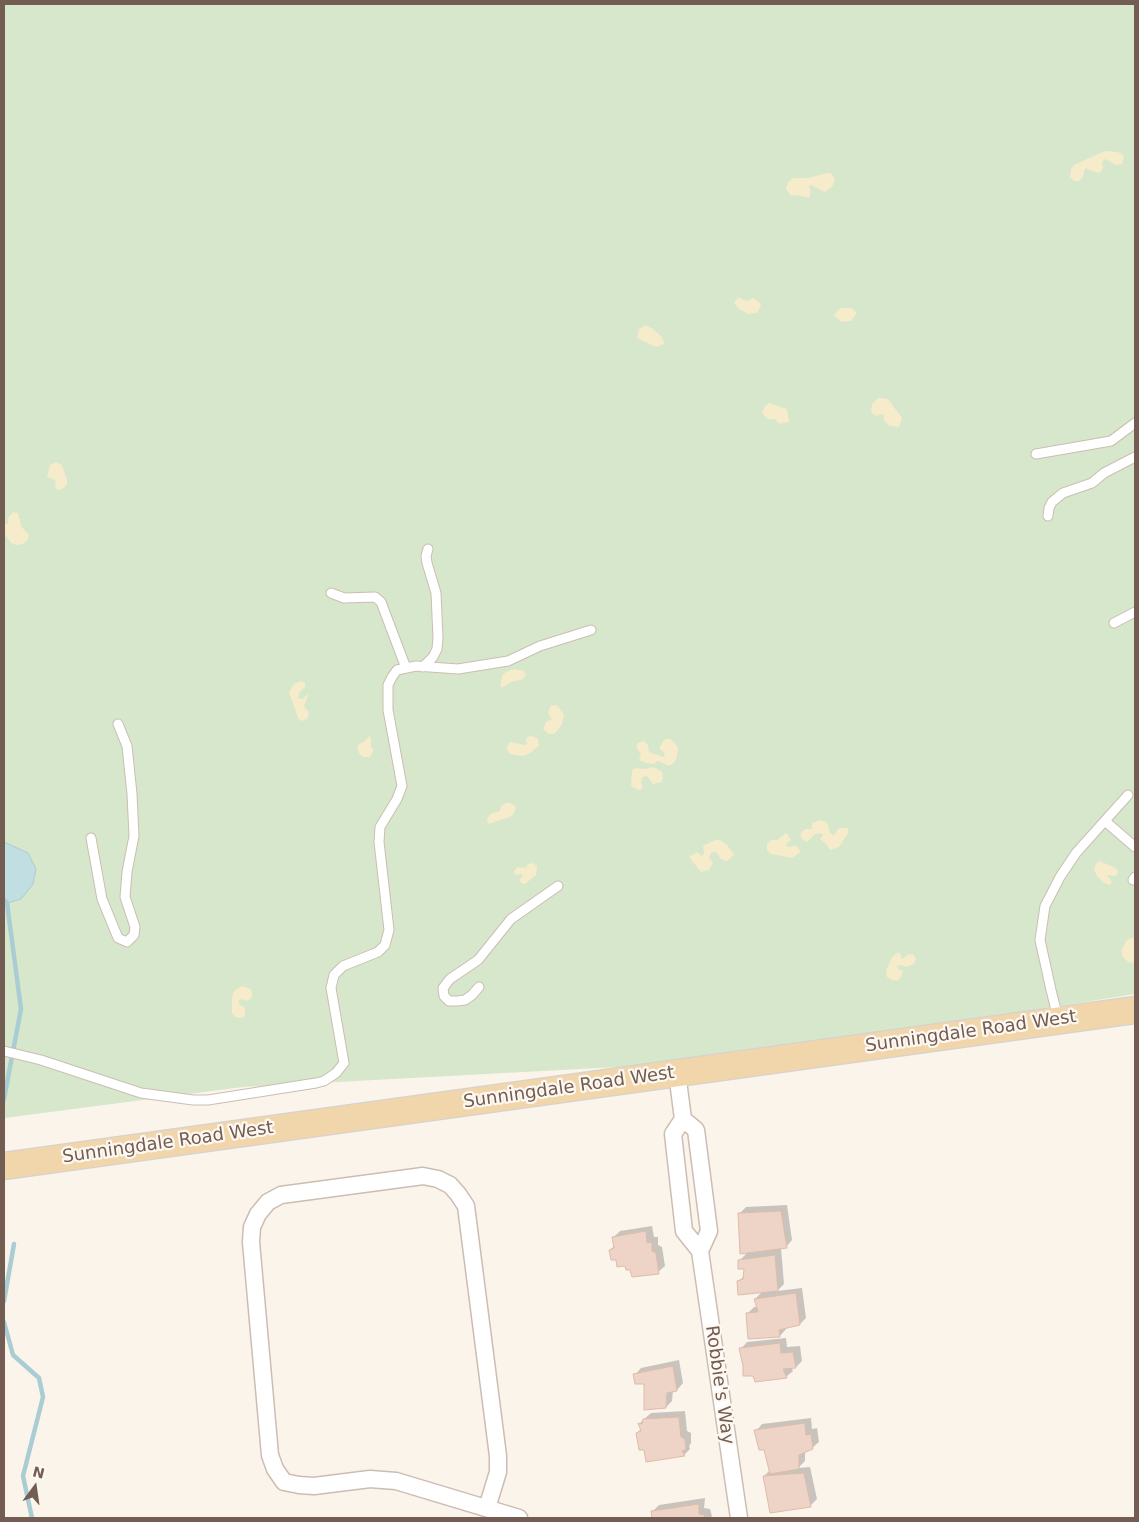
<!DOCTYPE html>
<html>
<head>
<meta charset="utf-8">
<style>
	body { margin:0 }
	#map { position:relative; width:1139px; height:1522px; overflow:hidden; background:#fbf4eb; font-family:"DejaVu Sans",sans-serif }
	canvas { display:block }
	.frame { position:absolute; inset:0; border:5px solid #735c51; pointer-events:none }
	.north { position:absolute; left:10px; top:1462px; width:50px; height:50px; -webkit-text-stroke:4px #fdf8f1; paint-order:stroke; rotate:14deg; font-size:14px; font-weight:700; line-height:20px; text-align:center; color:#735c51 }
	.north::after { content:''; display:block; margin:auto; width:18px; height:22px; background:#735c51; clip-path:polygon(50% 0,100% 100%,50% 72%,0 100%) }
</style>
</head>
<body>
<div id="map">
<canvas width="1139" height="1522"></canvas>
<div class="frame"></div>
<div class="north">N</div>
</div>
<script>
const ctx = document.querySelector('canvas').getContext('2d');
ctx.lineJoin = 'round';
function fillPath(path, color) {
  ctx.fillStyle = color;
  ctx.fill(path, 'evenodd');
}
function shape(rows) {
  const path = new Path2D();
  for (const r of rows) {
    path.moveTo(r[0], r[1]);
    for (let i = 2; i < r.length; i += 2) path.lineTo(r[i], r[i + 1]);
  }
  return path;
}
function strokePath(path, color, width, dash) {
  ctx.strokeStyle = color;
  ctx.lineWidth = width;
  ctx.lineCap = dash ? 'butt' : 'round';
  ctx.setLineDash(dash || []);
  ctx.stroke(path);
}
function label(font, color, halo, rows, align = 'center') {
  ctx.font = font + ' "DejaVu Sans",sans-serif';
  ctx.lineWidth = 4.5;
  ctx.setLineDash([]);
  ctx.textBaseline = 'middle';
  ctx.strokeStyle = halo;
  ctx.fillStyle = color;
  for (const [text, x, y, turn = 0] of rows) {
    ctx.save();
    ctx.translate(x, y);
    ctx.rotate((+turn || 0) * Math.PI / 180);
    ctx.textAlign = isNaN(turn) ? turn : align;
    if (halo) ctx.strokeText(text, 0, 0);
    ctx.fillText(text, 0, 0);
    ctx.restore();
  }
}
const green = shape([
	[4,4,1135,4,1135,994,711,1062,243,1087,4,1118]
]);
const sand = shape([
	[1105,151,1118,152,1124,156,1122,164,1116,165,1105,159,1102,162,1103,168,1101,172,1097,173,1085,168,1083,177,1079,181,1074,181,1070,177,1071,169,1074,165],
	[827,173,832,174,835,180,832,187,825,192,811,185,809,186,811,192,809,198,797,195,791,196,786,189,788,182,793,178,808,178],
	[738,297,747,301,753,298,759,302,761,305,757,313,748,314,739,309,734,303],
	[840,308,852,308,857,313,851,321,841,322,834,315],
	[645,325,653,329,661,336,665,344,656,347,637,338,639,329],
	[878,398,888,399,902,418,899,427,889,426,884,420,883,414,876,416,871,412,872,404],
	[769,403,787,409,789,422,779,424,775,419,768,419,762,413,764,407],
	[56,462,62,465,67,480,67,485,62,489,57,490,55,486,56,480,47,477,50,465],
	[13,512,18,513,21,526,29,535,27,541,23,544,16,545,11,543,4,533,4,523,8,524,8,518],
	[514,669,524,671,526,675,523,679,511,682,503,687,500,686,502,676,506,672],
	[301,681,305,683,305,687,299,693,298,698,303,699,307,694,308,696,304,706,309,713,307,719,301,721,298,718,289,692,294,684],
	[555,705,558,706,564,715,562,724,557,731,554,734,549,734,543,729,546,722,552,719,548,714,549,710,551,706],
	[369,736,371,738,371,747,374,750,370,757,364,757,360,755,357,748,359,744,364,742],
	[530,736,535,737,538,739,539,746,530,753,523,756,509,754,507,749,508,744,511,742,525,745,527,744,526,738],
	[665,739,670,739,675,743,678,748,677,757,674,763,669,766,658,761,654,764,646,763,639,760,641,754,636,747,638,743,644,741,648,745,649,752,664,757,665,754,659,748],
	[654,767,662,772,663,777,662,782,653,784,647,776,643,777,641,782,643,788,639,790,631,786,632,770,637,768,644,769],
	[506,803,511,803,516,807,514,813,510,817,488,824,487,820,490,814,500,811,501,806],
	[820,820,827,822,830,833,834,835,839,828,847,828,849,832,839,847,830,850,826,844,820,839,823,835,821,833,815,834,807,842,802,839,800,834,805,829,812,829,812,823],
	[786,833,791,840,787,843,786,846,790,847,796,845,801,852,792,858,771,854,767,850,767,844,771,840,777,840],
	[715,840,720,840,726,844,734,854,729,860,726,861,721,859,716,852,712,852,709,857,713,863,709,870,701,872,689,857,697,852,701,856,704,854,703,846],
	[1099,861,1116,868,1118,872,1116,876,1107,875,1112,882,1110,885,1104,883,1097,876,1094,870,1096,864],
	[532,863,537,866,536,875,525,884,521,883,519,880,523,876,521,874,515,875,514,871,517,867,526,868,528,864],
	[1134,937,1135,937,1135,963,1128,962,1123,957,1121,951,1127,940],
	[897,953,900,953,902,959,909,954,914,955,916,959,914,964,906,967,901,965,897,966,898,969,903,971,901,977,897,981,892,980,887,977,886,970,893,956],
	[242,986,251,989,252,992,252,997,249,1000,247,1001,241,999,239,1001,239,1004,245,1008,245,1015,244,1017,240,1018,235,1017,232,1013,232,997,234,991]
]);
const water = shape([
	[4,842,28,853,36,869,33,884,21,899,7,903,4,900,4,842]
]);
const shadow = shape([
	[787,1205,792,1240,786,1247,781,1248,784,1284,777,1291,802,1288,806,1318,800,1324,786,1327,786,1329,780,1336,749,1337,747,1314,754,1307,758,1307,755,1299,763,1291,738,1282,745,1275,745,1268,739,1261,748,1252,739,1214,746,1207],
	[652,1226,654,1237,658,1237,658,1245,662,1247,665,1266,658,1272,631,1268,617,1259,610,1250,615,1245,614,1237,620,1231],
	[786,1338,787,1347,800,1346,802,1361,796,1367,791,1367,793,1371,786,1377,754,1375,744,1366,741,1349,747,1342],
	[679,1360,683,1383,677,1390,673,1390,672,1401,666,1407,645,1383,635,1375,641,1368],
	[685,1411,687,1431,691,1433,691,1443,689,1446,690,1449,684,1455,645,1449,637,1433,641,1429,640,1423,651,1413],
	[811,1418,812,1429,817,1428,819,1442,812,1448,805,1451,805,1461,798,1468,810,1467,817,1499,810,1506,764,1476,770,1470,764,1449,756,1431,762,1424],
	[705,1498,704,1508,710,1509,712,1516,710,1518,653,1518,652,1512,659,1505]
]);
const stream = shape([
	[4,900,7,903,21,1009,4,1099],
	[4,1301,14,1244],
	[4,1322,13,1355,39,1378,43,1397,23,1476,32,1518]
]);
const building = shape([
	[781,1211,787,1248,740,1254,738,1213,781,1211],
	[646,1231,647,1243,652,1242,652,1251,656,1253,659,1274,632,1277,630,1270,626,1270,625,1266,617,1267,616,1260,611,1260,609,1250,614,1248,612,1237,646,1231],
	[775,1255,778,1291,738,1295,737,1281,743,1279,744,1269,738,1269,738,1260,775,1255],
	[796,1293,800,1325,779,1330,780,1337,748,1339,746,1313,758,1312,754,1299,796,1293],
	[780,1343,781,1353,793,1352,796,1368,783,1369,787,1378,755,1382,753,1376,743,1376,743,1366,739,1348,780,1343],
	[673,1366,677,1391,667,1393,666,1408,644,1410,644,1384,635,1384,633,1374,673,1366],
	[679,1417,681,1437,685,1439,686,1450,682,1451,685,1456,646,1462,644,1450,639,1450,636,1433,641,1431,638,1423,642,1424,643,1419,679,1417],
	[805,1423,806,1435,811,1434,813,1449,799,1455,799,1469,770,1474,764,1450,759,1450,754,1430,805,1423],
	[804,1473,811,1507,770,1513,763,1476,804,1473],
	[699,1504,699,1514,704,1515,705,1518,652,1518,651,1511,699,1504]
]);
const lane = shape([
	[1036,454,1111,441,1135,423],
	[1048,516,1049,508,1052,502,1063,493,1092,483,1104,473,1135,457],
	[331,593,344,598,375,597,381,602,406,668],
	[1114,623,1135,612],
	[423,667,433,657,437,649,438,638,436,593,427,563,426,556,428,549],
	[1105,821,1135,847],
	[91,838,102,899,118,938,127,942,134,935,135,927,125,897,127,872,134,836,132,794,127,746,118,724],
	[1133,880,1135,877],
	[479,987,472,995,465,1000,457,1001,449,1001,444,996,443,988,450,979,478,960,511,919,558,886],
	[1058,1018,1051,990,1040,940,1045,906,1060,877,1076,853,1128,795],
	[4,1051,41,1060,141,1093,193,1100,208,1100,316,1083,324,1081,336,1073,344,1063,331,988,334,975,343,966,378,952,385,945,389,930,379,842,380,827,397,799,402,786,388,710,388,685,392,677,397,670,416,666,458,669,508,661,540,646,591,630]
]);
const street = shape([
	[677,1073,683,1119,673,1134,684,1231,700,1251,739,1518],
	[683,1119,696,1130,709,1231,700,1251],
	[487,1508,498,1472,498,1456,466,1206,458,1194,450,1185,438,1179,423,1176,281,1195,268,1202,258,1214,252,1227,251,1242,270,1455,275,1469,284,1482,299,1485,314,1486,370,1479,396,1481,519,1518]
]);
const primary = shape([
	[4,1166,1135,1010]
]);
const streetNames = [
	["Sunningdale Road West",971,1032,-8],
	["Sunningdale Road West",569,1088,-8],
	["Sunningdale Road West",168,1143,-8],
	["Robbie's Way",719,1385,82]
];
fillPath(green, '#d7e7cb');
fillPath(sand, '#f6ebca');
fillPath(water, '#c1dee2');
strokePath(water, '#a9cdd3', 1);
fillPath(shadow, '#0003');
strokePath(stream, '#a9cdd3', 4.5);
fillPath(building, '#edd4c6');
strokePath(building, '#debba8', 1);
strokePath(lane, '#ccbdb2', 11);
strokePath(street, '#ccbdb2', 19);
strokePath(primary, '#d8d1ce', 29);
strokePath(lane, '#fff', 9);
strokePath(street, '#fff', 16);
strokePath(primary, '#f1d6ac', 26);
label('18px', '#735c51', '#fdf8f1', streetNames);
</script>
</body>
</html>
